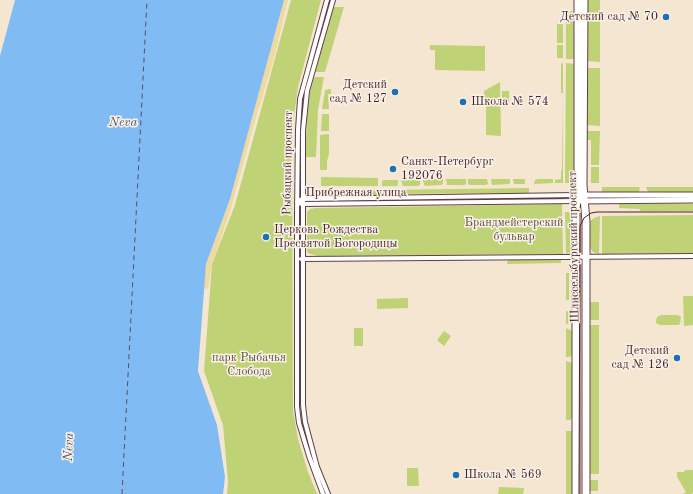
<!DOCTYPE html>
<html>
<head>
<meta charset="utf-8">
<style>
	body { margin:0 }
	canvas { display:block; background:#f5e6d1 }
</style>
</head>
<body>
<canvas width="693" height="494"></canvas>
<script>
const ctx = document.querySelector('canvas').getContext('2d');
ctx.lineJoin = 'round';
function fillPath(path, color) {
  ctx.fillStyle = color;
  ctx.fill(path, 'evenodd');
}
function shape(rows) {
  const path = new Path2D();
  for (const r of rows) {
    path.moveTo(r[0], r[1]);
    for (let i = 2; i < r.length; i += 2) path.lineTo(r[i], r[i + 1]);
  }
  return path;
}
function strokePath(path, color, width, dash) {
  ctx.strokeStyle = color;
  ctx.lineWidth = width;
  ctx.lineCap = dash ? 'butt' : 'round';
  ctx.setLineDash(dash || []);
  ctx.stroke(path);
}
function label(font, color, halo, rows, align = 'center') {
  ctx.font = font + ' "Old Standard TT",serif';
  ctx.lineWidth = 3;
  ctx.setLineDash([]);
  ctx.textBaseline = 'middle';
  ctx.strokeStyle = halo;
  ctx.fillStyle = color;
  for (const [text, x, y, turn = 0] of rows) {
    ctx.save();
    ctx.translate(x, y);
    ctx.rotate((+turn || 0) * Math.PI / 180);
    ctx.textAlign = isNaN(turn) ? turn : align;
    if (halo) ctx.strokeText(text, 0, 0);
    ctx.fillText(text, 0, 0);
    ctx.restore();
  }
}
const green = shape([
	[291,0,321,0,298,87,292,130,293,411,298,439,308,472,317,494,227,494,228,482,223,425,204,371,212,264,235,205],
	[587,0,600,0,600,62,587,61],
	[333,7,344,7,325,72,315,72],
	[566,11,572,11,575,13,575,57,573,59,566,59],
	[557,24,563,24,563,43,557,43],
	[430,45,485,46,485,71,435,70,435,50,430,50],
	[557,45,563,45,563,58,557,58],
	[563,63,563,183,555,183,555,180,561,179,561,170,562,170,563,93,561,93,561,64],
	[566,63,575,64,575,183,565,183],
	[587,68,600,68,600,126,587,125],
	[314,77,324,77,318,110,316,157,305,157,308,98],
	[500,82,501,136,486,135,486,102,484,101,484,91],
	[331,89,331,94,328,94,329,109,322,109,325,90],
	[502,91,509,91,509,105,502,105],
	[322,114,329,114,329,131,321,131],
	[587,131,600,131,599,165,591,165,591,140,587,140],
	[329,134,329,154,327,161,327,170,320,170,320,135],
	[591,167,599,167,599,183,591,183],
	[321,177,378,178,378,186,321,186],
	[443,179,443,184,441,185,425,186,424,184,423,180],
	[446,179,466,179,466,184,464,185,447,185],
	[468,179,487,179,488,184,486,185,470,185,468,184],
	[491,179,510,179,510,183,509,184,492,185],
	[513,179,525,179,525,184,514,184],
	[538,179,553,179,553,183,534,184,535,180],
	[384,180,398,180,398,184,397,186,382,186,382,181],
	[401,180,420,180,420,184,419,186,403,186],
	[602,187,640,187,639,192,602,192],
	[646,187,693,187,693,192,648,192],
	[529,188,529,193,383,194,382,190],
	[321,190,378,190,377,195,321,195],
	[562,204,563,254,317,256,308,253,307,251,307,212,310,209,315,208],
	[619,204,693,204,693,211,640,211,640,209,619,208],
	[565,212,572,212,572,249,571,252,566,254],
	[693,215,693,253,602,254,602,216],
	[600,216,599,254,593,252,590,248,590,221,594,218],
	[508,260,561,260,561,263,507,264],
	[566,273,569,273,569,300,566,300],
	[683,296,693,296,693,325,684,326],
	[408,298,408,308,377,309,377,299],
	[589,302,599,302,599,320,589,320],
	[566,311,572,312,572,322,568,324,566,324],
	[661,315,678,315,681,317,680,324,678,325,660,325,656,323,656,321,657,317],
	[589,325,599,325,599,474,589,474],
	[354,328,363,328,363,346,354,346],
	[566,328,572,331,572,355,569,357,566,357],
	[444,331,451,336,444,346,437,340],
	[566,361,572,363,572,418,570,420,566,420],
	[566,431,572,431,572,494,566,494],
	[407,468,418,468,419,486,407,486],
	[685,470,693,470,693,493,691,494,683,494,686,492,677,477,677,472,684,472],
	[590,480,598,480,598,491,590,491],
	[499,487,524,488,523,494,498,494]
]);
const sand = shape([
	[284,0,288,0,274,58,253,128,230,212,212,264,208,289,204,288,206,264,230,199]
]);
const water = shape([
	[15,0,284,0,230,199,206,264,198,371,217,425,225,477,223,494,0,494,0,56]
]);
const ferry = shape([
	[122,494,147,0]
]);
const minor = shape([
	[297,202,302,199,577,195],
	[301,204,577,201],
	[301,259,693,256],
	[323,494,309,456,299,423,297,407,297,214,298,130,300,99,327,0],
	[328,494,317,467,305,422,303,405,303,131,307,91,333,0]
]);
const tertiary = shape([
	[582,195,693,195],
	[577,201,693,200]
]);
const primary = shape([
	[584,0,583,185,586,222,586,494],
	[576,494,576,210,578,185,578,0]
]);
const tram = shape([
	[579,494,580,226,584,218,591,213,597,212,693,212]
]);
const markers = [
	[666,17,4,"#1f6fb2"],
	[395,92,4,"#1f6fb2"],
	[463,102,4,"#1f6fb2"],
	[393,169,4,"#1f6fb2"],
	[266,237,4,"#1f6fb2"],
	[677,358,4,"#1f6fb2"],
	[456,475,4,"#1f6fb2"]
];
const poiNames = [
	["Детский сад № 70",658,17,"right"],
	["Детский",387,85,"right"],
	["сад № 127",387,99,"right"],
	["Школа № 574",471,102],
	["Санкт-Петербург",401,162],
	["192076",401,176],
	["Церковь Рождества",274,230],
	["Пресвятой Богородицы",274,244],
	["Детский",669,351,"right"],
	["сад № 126",669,365,"right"],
	["Школа № 569",464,475]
];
const streetNames = [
	["Рыбацкий проспект",288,163,-89],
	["Прибрежная улица",356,193],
	["Шлиссельбургский проспект",574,247,-91]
];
const parkNames = [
	["Брандмейстерский",514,223],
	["бульвар",514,237],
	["парк Рыбачья",249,358],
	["Слобода",249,372]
];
const waterNames = [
	["Neva",123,123],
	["Neva",69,447,-87]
];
fillPath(green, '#c0d276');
fillPath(sand, '#eeda9e');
fillPath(water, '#80bcf3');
strokePath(ferry, '#5a4e67', 1, [5, 4]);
strokePath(minor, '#643d44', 6);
strokePath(tertiary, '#643d44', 7);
strokePath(primary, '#643d44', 9);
strokePath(minor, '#fff', 4);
strokePath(tertiary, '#fff', 5);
strokePath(primary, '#fff', 7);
strokePath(tram, '#4a1f2b', 1);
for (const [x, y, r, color] of markers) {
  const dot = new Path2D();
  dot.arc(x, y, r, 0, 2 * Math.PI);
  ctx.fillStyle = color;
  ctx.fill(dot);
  strokePath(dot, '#f7f3e8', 1.5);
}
label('12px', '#4a1f2b', '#f7f3e8', poiNames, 'left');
label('12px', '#4a1f2b', '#f7f3e8', streetNames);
label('12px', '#684c3e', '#f7f3e8', parkNames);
label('italic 13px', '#5a4e67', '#f7f3e8', waterNames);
</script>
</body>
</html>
